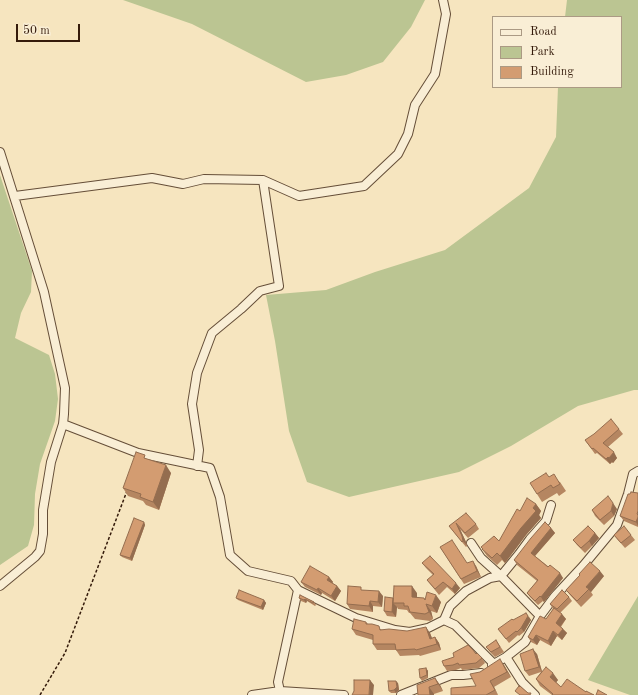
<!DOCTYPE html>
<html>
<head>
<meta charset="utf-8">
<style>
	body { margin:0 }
	#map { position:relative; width:638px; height:695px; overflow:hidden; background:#f6e5bf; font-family:"Old Standard TT",serif }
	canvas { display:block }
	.legend { position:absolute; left:492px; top:16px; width:130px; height:72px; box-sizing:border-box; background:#f9eed5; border:1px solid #ab9a84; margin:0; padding:5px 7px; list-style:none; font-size:12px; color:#351b0b }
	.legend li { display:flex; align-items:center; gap:8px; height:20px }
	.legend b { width:20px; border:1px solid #ab9a84 }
	.scale { position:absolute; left:16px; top:24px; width:64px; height:18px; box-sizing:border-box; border:2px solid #351b0b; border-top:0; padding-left:5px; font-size:12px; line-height:14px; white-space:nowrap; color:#351b0b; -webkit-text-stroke:3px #f9eed5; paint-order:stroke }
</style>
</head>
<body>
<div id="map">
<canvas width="638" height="695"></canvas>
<ul class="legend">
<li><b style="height:5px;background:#f9eed5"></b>Road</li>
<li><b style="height:11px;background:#bbc592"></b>Park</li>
<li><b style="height:11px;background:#d39c71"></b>Building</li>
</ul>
<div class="scale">50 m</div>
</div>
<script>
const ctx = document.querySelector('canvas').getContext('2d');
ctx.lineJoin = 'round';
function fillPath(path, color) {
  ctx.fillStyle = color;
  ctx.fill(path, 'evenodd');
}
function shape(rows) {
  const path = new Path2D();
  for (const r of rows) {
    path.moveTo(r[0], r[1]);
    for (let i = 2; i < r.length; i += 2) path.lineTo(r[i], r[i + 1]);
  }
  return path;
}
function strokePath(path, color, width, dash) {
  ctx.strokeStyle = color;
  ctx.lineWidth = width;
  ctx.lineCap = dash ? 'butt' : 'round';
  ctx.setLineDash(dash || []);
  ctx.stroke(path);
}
const green = shape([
	[123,0,425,0,411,27,383,62,346,75,306,82,192,24],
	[567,0,638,0,638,390,634,390,578,406,511,446,459,472,349,497,307,482,289,431,275,341,266,295,326,290,375,272,445,250,529,188,556,137,558,87,621,87,621,17,565,17],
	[0,175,32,271,31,292,21,313,15,338,49,355,55,374,58,399,55,421,40,464,35,494,34,525,28,546,0,565],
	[638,596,638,695,630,695,588,680]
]);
const path = shape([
	[40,695,65,653,127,491]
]);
const minor = shape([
	[0,152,44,292,65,388,64,414,63,424,138,453,210,468,220,497,230,555,248,571,291,581,298,590,356,618,395,630,410,632,428,628,444,620,450,606,466,591,490,578,501,576,540,616],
	[15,196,152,178,183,184,204,179,263,180,299,196,364,186,398,154,408,134,415,105,435,74,446,14,443,0],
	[197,466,199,450,192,404,197,373,212,333,241,309,260,291,279,286,263,180],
	[471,543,481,558,501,576,519,554,530,539,546,521,551,505],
	[0,586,35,557,40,551,43,534,43,510,51,462,63,424],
	[298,590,278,682,280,691,344,695],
	[444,620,455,625,494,664],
	[506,657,522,682,535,695],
	[492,665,506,657,525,642,540,616,555,596,583,566,617,525,628,494,633,474,638,471],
	[252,695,280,691],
	[401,695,451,675,463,675,481,673]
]);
const wall = shape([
	[619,429,623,434,608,447,617,458,613,463,612,462,610,464,597,453,595,454,585,440],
	[148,459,171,473,159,510,146,505,143,501,128,496,123,488],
	[549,477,560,482,566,491,559,496,557,493,542,502,537,494],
	[638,493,638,527,624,521,620,516],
	[536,504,541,511,539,515,541,518,526,535,505,563,502,560,497,565,487,556,482,549,499,541,520,511],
	[617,509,614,516,604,525,595,516,592,510],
	[144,522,145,525,132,561,122,557,120,555],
	[476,524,479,529,468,538,460,529,466,542,467,546,466,547,449,526],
	[551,528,555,533,535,556,563,578,544,602,543,601,538,605,530,597,527,593,537,581,517,565,514,560],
	[595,533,599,538,592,546,585,553,577,545,573,540],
	[614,535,631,535,635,540,625,548,618,540],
	[440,547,467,563,476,566,481,577,464,584],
	[422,563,460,588,455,594,447,587,439,595,427,580,433,575,426,568],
	[579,574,604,576,591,592,593,595,581,607,570,595,566,590,580,576],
	[329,577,333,582,332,583,337,586,341,591,335,601,322,593,321,595,305,587,301,582],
	[363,590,383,596,382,607,373,606,373,612,350,609,347,604],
	[417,593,417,598,441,602,437,613,431,611,433,619,430,621,415,619,410,613,409,613,407,610,398,609,397,607,396,617,387,616,384,611,393,598],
	[300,595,314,602,316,605,315,606,307,601,306,603,301,601,299,598],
	[569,597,572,601,560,613,566,619,561,627,567,633,562,640,557,636,551,646,540,640,537,645,531,642,528,637,546,619,553,609,550,604],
	[236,598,264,600,266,603,263,610,238,600],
	[529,617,531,620,524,632,519,636,518,635,509,643,498,629,513,620],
	[366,622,368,624,382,630,430,633,432,638,435,637,439,643,441,650,420,656,419,655,400,656,396,650,377,650,373,644,373,640,356,635,352,629],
	[496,640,504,652,495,657,490,652,486,647],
	[473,650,476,654,482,658,485,663,479,668,462,670,461,668,456,670,447,671,444,666],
	[537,654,542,671,558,680,556,682,561,687,586,692,594,695,552,695,540,686,536,679,541,672,529,676,525,671],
	[504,665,511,677,494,687,498,695,451,695,476,686,480,672],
	[426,668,428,671,428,678,422,681,420,678],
	[435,678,440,685,443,691,434,694,434,695,418,695],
	[398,683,399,690,396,693,391,693,389,691]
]);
const shadedWall = shape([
	[614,452,617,458,613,463,609,458],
	[608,457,612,462,610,464,606,459],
	[166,465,171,473,159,510,153,502],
	[613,503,617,509,614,516,611,511],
	[536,504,541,511,539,515,541,518,526,535,505,563,500,556],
	[638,517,638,526,636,522],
	[144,522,145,525,132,561,130,558],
	[456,523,460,529,466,542,467,546,463,541],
	[551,528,555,533,534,557,531,553],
	[595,533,599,538,592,546,589,541],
	[473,561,476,566,481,577,477,571],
	[600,571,604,576,591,592,586,587],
	[560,573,563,578,544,602,541,597],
	[329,577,333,582,331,585,327,580],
	[456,583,460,588,455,594,452,589],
	[337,586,341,591,335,601,331,596],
	[412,586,417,593,417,604,412,597],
	[318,588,322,593,321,595,317,590],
	[379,591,383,596,382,607,378,602],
	[436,595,441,602,437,613,432,606],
	[393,598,393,603,397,607,396,617,392,612],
	[305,599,307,601,306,603,304,600],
	[264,600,266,603,263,610,261,607],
	[370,601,373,606,373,612,369,606],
	[426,604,431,611,433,619,429,612],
	[526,613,531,620,524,632,521,628],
	[562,614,566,619,559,628,556,623],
	[426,627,430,633,434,644,430,639],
	[563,629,567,633,562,640,558,635],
	[553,631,557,636,551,646,548,641],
	[536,635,540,640,537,645,533,640],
	[435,637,439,643,441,650,437,644],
	[533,649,537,654,542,672,539,667],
	[500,659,504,665,511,677,507,672],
	[426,668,428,671,428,678,427,675],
	[553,673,558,680,555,684,550,677],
	[435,678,440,685,443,691,438,684],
	[370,680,374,685,373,695,369,695],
	[396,681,398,683,399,690,396,693,394,690],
	[490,681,494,687,498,695,495,690],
	[429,687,434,694,434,695,430,695]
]);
const building = shape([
	[611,419,619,429,603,443,614,452,609,458,608,457,606,459,593,448,592,449,585,440,594,434,611,419],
	[136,452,145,455,144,458,166,465,153,502,140,497,141,494,123,488,136,452],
	[546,473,549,477,554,474,560,484,553,488,551,485,537,494,530,483,546,473],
	[631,492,638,493,638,511,637,514,638,515,638,517,636,522,620,516,628,494,630,494,631,492],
	[608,496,613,503,611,511,600,520,592,510,608,496],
	[527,498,536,504,533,508,536,511,521,528,500,556,497,553,492,558,482,549,483,549,481,547,494,536,499,541,517,509,520,511,527,498],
	[466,513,476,524,465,533,456,523,462,536,463,541,462,542,449,526,466,513],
	[134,518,144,522,130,558,120,555,134,518],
	[545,522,551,528,531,553,548,567,550,565,560,573,541,597,540,596,535,601,527,593,538,580,514,560,531,538,545,522],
	[588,526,595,533,589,541,581,548,573,540,588,526],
	[624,526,631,535,621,543,614,535,624,526],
	[452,540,467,563,473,561,477,571,461,579,440,547,452,540],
	[430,556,456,583,452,589,443,582,435,589,427,580,434,574,422,563,430,556],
	[590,562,600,571,586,587,589,589,577,601,566,590,580,575,579,574,590,562],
	[310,566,329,577,327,580,337,586,331,596,318,588,317,590,301,582,310,566],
	[348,586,361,587,361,590,379,591,378,602,370,601,369,606,347,604,348,586],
	[394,586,412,586,412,597,424,598,425,600,427,592,436,595,432,606,426,604,429,612,425,614,410,612,408,606,404,606,404,603,393,603,394,586],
	[239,590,264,600,261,607,236,598,239,590],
	[562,590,569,597,557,609,550,604,562,590],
	[300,595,314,602,313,603,305,599,304,600,299,598,300,595],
	[385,597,393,598,392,612,384,611,385,597],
	[554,608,562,614,556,623,563,629,558,635,553,631,548,641,536,635,533,640,528,637,540,616,546,619,554,608],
	[526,613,528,616,521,628,517,632,516,631,506,639,498,629,512,619,513,620,526,613],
	[354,619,366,622,366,624,372,624,379,626,380,630,389,629,407,631,426,627,430,639,435,637,437,644,416,650,415,649,396,650,395,644,373,644,373,635,352,629,354,619],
	[496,640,500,647,491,652,486,647,496,640],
	[468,645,473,650,476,654,477,653,482,658,476,663,459,665,458,663,453,665,444,666,442,661,454,657,453,653,468,645],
	[533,649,539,667,525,671,520,654,533,649],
	[500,659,507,672,490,681,495,690,486,695,451,695,451,688,476,686,470,674,480,672,500,659],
	[546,667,553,673,550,677,561,687,567,679,586,692,586,691,594,695,552,695,553,694,536,679,546,667],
	[426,668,427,675,420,678,419,669,426,668],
	[435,678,438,684,429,687,430,695,418,695,417,685,435,678],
	[354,680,370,680,369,695,352,695,354,691,354,680],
	[388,681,396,681,397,687,394,690,389,691,388,681],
	[519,686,519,687,520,686,528,693,531,693,530,695,520,695,515,691,519,686],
	[598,690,607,695,596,695,598,690]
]);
fillPath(green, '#bbc592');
strokePath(minor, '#654e38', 10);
strokePath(path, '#351b0b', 1.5, [3, 2]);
strokePath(minor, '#f9eed5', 8);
fillPath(wall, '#b58661');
fillPath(shadedWall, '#946d4f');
fillPath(building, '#d39c71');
strokePath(building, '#946d4f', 1);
</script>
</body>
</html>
